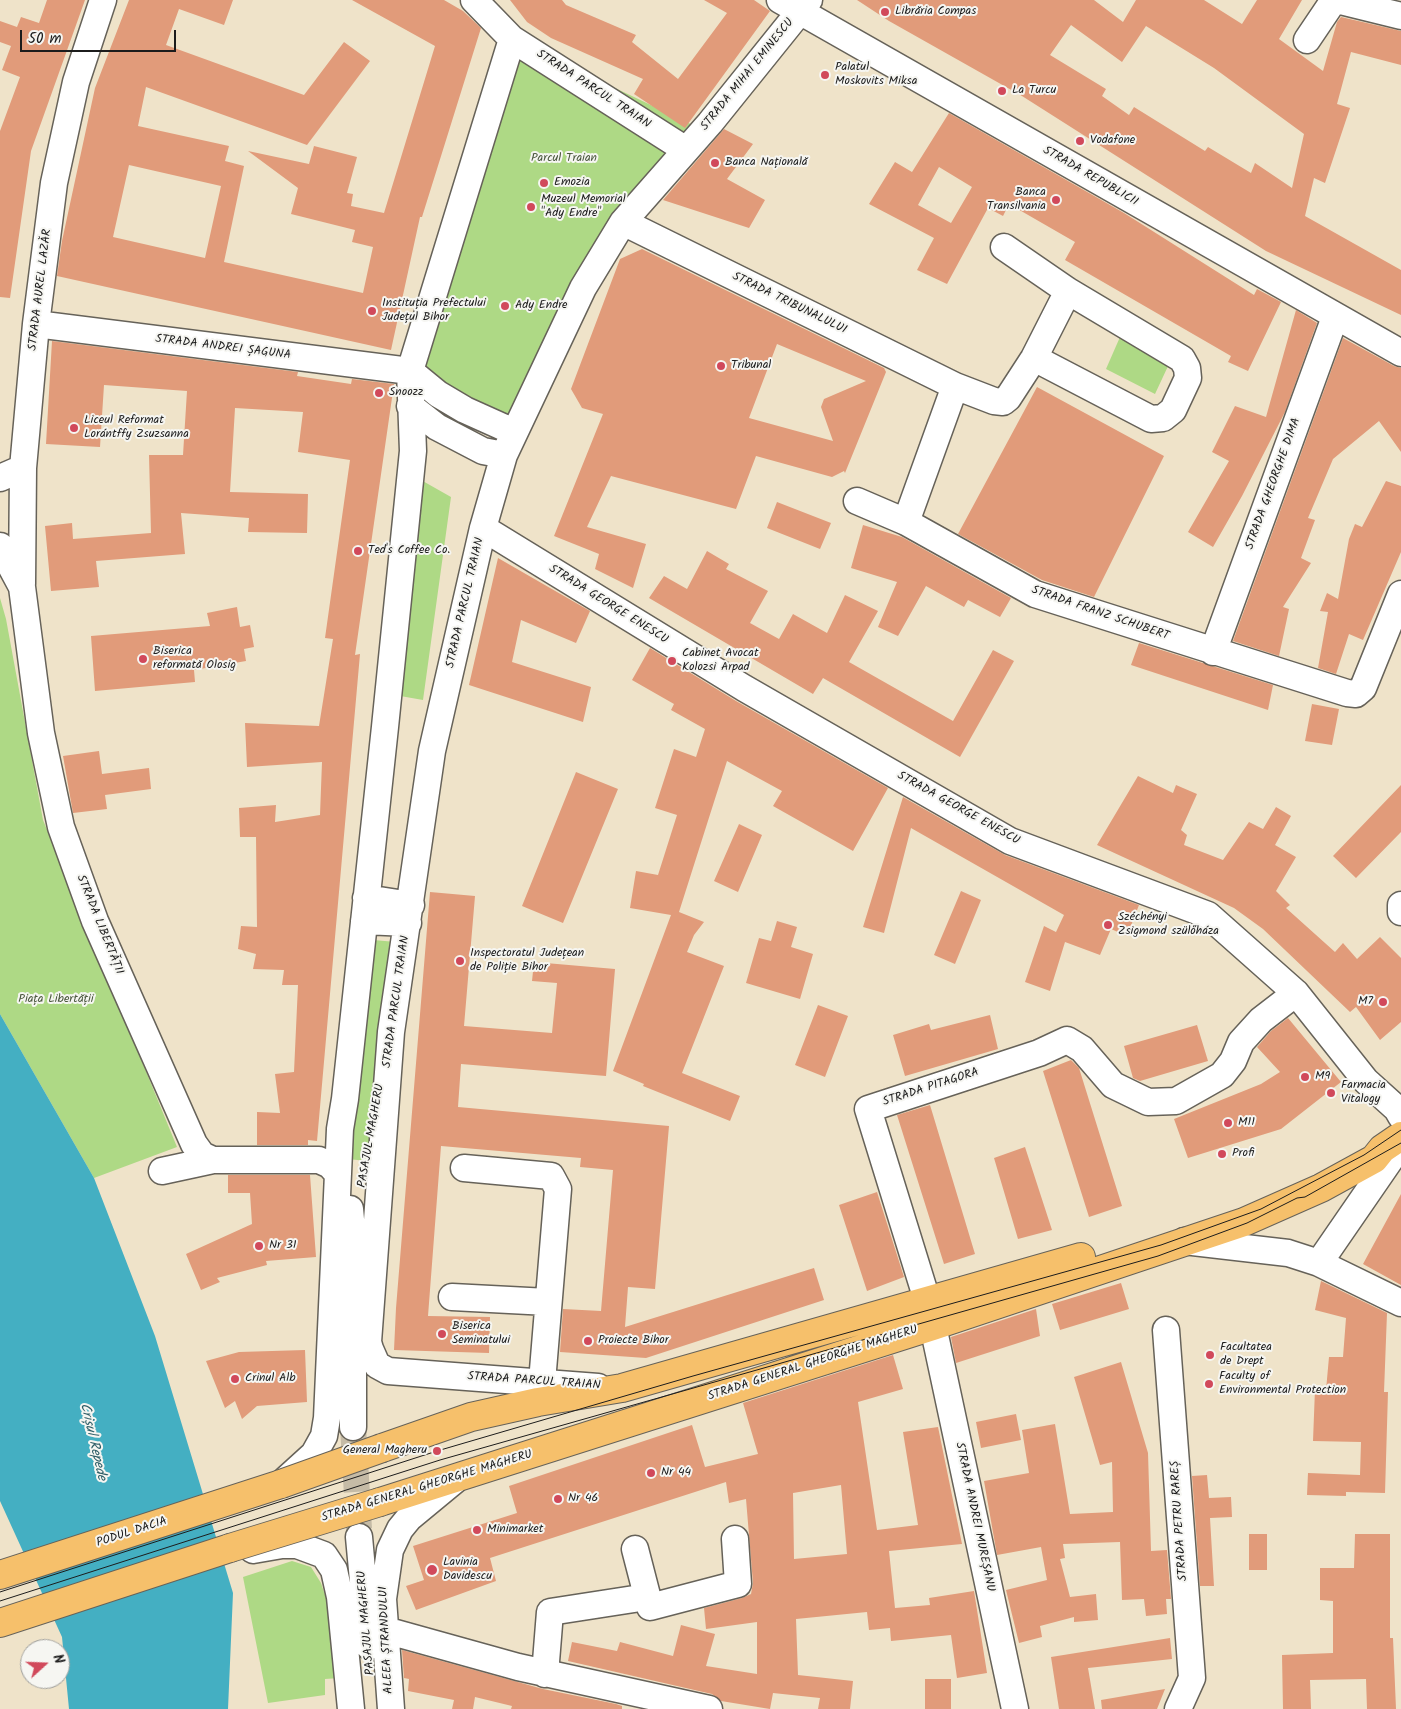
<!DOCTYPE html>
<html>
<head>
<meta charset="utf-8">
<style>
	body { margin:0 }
	#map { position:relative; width:1401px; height:1709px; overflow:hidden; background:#efe3c9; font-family:Kalam,sans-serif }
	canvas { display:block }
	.north { position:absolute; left:20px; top:1639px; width:50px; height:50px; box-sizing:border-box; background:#f6f6f2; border:1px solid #9f9f9c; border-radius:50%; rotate:70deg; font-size:14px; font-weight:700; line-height:20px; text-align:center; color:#1c1c1c }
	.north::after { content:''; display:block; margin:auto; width:18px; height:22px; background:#d1495b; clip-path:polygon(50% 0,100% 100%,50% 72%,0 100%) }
	.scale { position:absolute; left:20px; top:30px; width:156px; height:22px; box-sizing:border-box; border:2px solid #1c1c1c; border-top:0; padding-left:6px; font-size:15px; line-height:18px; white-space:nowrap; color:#1c1c1c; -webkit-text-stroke:4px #f6f6f2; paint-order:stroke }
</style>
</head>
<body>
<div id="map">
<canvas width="1401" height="1709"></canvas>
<div class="north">N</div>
<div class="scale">50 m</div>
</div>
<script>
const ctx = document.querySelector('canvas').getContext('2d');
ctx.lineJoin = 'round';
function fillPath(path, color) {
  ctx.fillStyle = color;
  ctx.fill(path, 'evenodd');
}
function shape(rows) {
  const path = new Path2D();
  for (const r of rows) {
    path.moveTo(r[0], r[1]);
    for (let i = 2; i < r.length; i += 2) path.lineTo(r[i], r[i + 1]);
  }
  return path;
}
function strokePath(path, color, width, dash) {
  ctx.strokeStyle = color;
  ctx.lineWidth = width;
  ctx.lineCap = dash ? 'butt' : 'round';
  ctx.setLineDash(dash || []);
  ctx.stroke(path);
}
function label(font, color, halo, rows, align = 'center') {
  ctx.font = font + ' Kalam,sans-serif';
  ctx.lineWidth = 4;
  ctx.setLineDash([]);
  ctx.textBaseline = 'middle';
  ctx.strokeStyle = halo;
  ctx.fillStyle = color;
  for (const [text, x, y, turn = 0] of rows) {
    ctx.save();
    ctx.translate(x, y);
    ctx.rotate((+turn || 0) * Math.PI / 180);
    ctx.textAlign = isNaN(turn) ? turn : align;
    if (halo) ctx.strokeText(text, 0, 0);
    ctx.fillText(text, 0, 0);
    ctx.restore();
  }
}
const green = shape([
	[512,39,716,136,623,222,514,432,410,371],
	[1120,337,1169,364,1155,394,1106,369],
	[421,480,451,497,423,700,389,694],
	[0,598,6,619,43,820,177,1147,94,1178,0,1014],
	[362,939,396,942,368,1161,347,1159],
	[292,1561,311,1567,321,1583,329,1607,340,1678,325,1679,325,1695,268,1703,243,1577]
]);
const water = shape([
	[0,1014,94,1178,155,1336,233,1593,228,1709,69,1709,62,1637,0,1501]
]);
const building = shape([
	[47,0,85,0,31,151,10,298,0,297,0,131,20,77,2,70,11,46,0,42,0,21,17,27,21,17,39,23],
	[129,0,233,0,224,25,179,9,166,45,304,95,344,42,370,61,307,145,146,87,138,126,229,146,225,161,244,166,224,262,363,293,373,247,352,242,355,230,291,214,298,188,248,151,309,164,314,146,357,157,347,193,353,194,351,206,384,213,435,46,352,0,444,0,463,11,481,28,422,217,420,217,391,350,57,276,62,241,95,88],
	[129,165,221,186,205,258,113,237],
	[510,0,562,0,566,5,636,35,632,42,678,79,727,13,704,0,754,0,770,11,685,128,634,94,643,79,551,38,527,22],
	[857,0,1094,0,1123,22,1136,0,1204,0,1242,24,1257,0,1302,0,1279,39,1323,71,1337,22,1341,17,1401,31,1401,65,1351,52,1337,104,1350,108,1325,183,1314,178,1305,216,1401,270,1401,315,1266,251,1022,96,889,21],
	[1071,25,1122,62,1146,26,1214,68,1304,134,1292,188,1255,163,1251,173,1208,147,1205,151,1134,107,1129,115,1102,96,1106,89,1050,55],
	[949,113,1124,213,1254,295,1257,289,1281,302,1248,371,1228,362,1231,356,1065,260,1075,242,1009,204,1003,216,988,208,947,284,917,270,934,238,869,204,895,162,912,172],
	[939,167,972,187,951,223,918,205],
	[724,129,753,144,727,179,765,200,749,228,663,200],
	[642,249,884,368,886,372,845,473,844,471,832,477,756,456,736,509,611,476,587,527,646,544,633,588,595,569,599,554,554,536,603,414,582,408,571,389,620,259],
	[777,344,866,381,824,399,821,407,833,441,749,418],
	[1296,310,1317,323,1285,412,1242,496,1213,547,1188,532,1229,461,1212,452,1235,406,1266,417],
	[1343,338,1394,366,1401,368,1401,452,1379,421,1333,459,1308,518,1315,520,1301,558,1311,563,1283,607,1289,609,1279,656,1233,641],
	[52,341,298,372,297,376,351,384,352,379,394,384,355,655,360,654,317,1141,308,1140,308,1145,257,1145,257,1112,280,1113,275,1074,294,1072,298,985,282,985,284,970,253,969,256,954,238,949,241,926,257,927,256,837,240,837,239,808,276,805,275,822,320,815,322,762,247,767,245,723,319,726,333,639,325,638,350,460,298,452,303,412,235,408,230,492,308,494,307,533,248,532,249,518,181,513,185,554,96,561,99,587,51,591,45,526,72,523,73,539,151,533,149,455,183,455,187,391,104,385,100,447,46,444],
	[1037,387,1164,456,1094,597,1042,580,958,534],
	[1386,481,1401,486,1401,552,1363,640,1349,634,1336,674,1318,668,1328,612,1320,611,1327,593,1338,599,1349,539,1355,524,1362,527],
	[777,502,831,523,820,549,767,528],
	[863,525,902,537,1011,598,1000,617,968,600,964,607,926,586,898,636,878,627,897,582,851,568],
	[707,551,729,564,726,569,768,591,750,623,779,639,793,614,827,633,845,595,878,611,849,662,953,721,993,650,1014,661,960,757,823,678,813,694,649,598,664,576,687,589],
	[498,558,590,611,576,643,521,620,512,662,591,687,583,722,469,685],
	[237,607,240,627,250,625,254,647,244,649,246,661,194,670,195,682,95,691,91,636,210,626,207,613],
	[1139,643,1273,685,1268,710,1131,665],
	[650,648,736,701,888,788,853,851,773,806,782,791,727,761,679,912,704,922,694,935,687,952,724,966,682,1073,740,1096,730,1121,643,1086,644,1084,613,1071,671,915,630,908,636,871,658,875,677,815,655,808,674,749,696,757,705,729,671,710,674,704,632,680],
	[1312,704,1339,709,1332,745,1305,741],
	[99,751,102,774,149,768,151,789,105,795,107,809,73,813,63,756],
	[576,772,618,789,563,923,522,906],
	[1138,776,1173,793,1176,785,1197,794,1181,830,1187,835,1184,845,1223,860,1249,822,1263,829,1276,807,1291,816,1275,845,1296,857,1276,891,1290,905,1286,908,1335,952,1343,943,1357,959,1380,937,1401,958,1401,1022,1380,1040,1356,1007,1350,1012,1263,929,1234,908,1097,845],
	[1401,785,1401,832,1356,878,1333,856],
	[903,797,1005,855,1139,905,1127,936,1111,929,1100,955,1065,942,1050,991,1025,982,1044,926,1056,932,1064,915,911,828,884,933,863,927],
	[739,824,762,835,738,892,714,881],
	[961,891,981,900,955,964,934,955],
	[430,892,475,896,464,1026,552,1033,557,983,532,981,534,962,615,969,606,1076,461,1064,458,1107,669,1126,655,1289,628,1287,625,1327,814,1268,824,1300,646,1358,560,1352,563,1309,601,1311,613,1170,580,1167,581,1158,441,1146,428,1316,490,1317,489,1353,394,1350,396,1308],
	[777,921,797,927,791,947,813,954,800,999,746,983,759,938,771,941],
	[818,1005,848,1016,825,1077,795,1065],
	[990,1015,998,1049,905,1076,893,1035,929,1024,931,1030],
	[1288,1018,1341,1082,1281,1129,1188,1158,1174,1119,1261,1084,1280,1072,1257,1047,1271,1031],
	[1197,1025,1208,1061,1140,1081,1133,1078,1124,1046],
	[1071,1060,1079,1068,1122,1206,1089,1217,1043,1071],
	[930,1105,975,1254,944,1264,897,1115],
	[1025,1147,1052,1230,1018,1239,994,1158],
	[228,1175,310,1175,316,1257,266,1261,267,1265,217,1278,220,1282,201,1290,186,1254,252,1224,250,1193,228,1193],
	[877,1192,904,1277,867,1291,839,1205],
	[1401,1194,1401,1285,1363,1264],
	[1321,1281,1387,1313,1384,1392,1388,1392,1385,1493,1346,1492,1346,1496,1307,1495,1308,1473,1360,1475,1361,1442,1313,1441,1315,1389,1326,1390,1329,1357,1343,1357,1346,1318,1315,1310],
	[1121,1283,1129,1309,1060,1330,1052,1304],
	[1036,1309,1040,1336,956,1363,951,1337],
	[305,1350,307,1402,257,1406,242,1419,235,1401,225,1408,206,1361,239,1352],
	[893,1355,903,1389,858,1402,877,1530,918,1525,903,1432,938,1427,962,1544,889,1551,895,1608,930,1605,929,1598,974,1591,987,1673,957,1678,951,1635,891,1641,890,1628,869,1630,867,1612,796,1619,798,1675,853,1681,850,1709,818,1709,820,1698,773,1693,770,1709,721,1701,712,1694,568,1661,572,1642,617,1651,620,1642,673,1656,681,1625,715,1634,706,1666,757,1674,757,1622,706,1629,704,1608,742,1598,751,1594,753,1583,746,1499,729,1503,726,1482,490,1558,496,1581,416,1610,406,1586,424,1580,413,1546,517,1513,509,1486,692,1425,705,1467,758,1454,743,1403],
	[841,1485,847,1554,794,1559,793,1493],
	[1121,1362,1148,1453,1151,1551,1167,1550,1171,1599,1166,1599,1167,1614,1146,1616,1144,1599,1122,1600,1120,1542,1063,1544,1065,1558,1060,1559,1070,1597,1096,1594,1098,1620,1074,1622,1074,1617,1040,1626,1042,1637,1019,1643,1006,1590,1047,1580,1041,1547,997,1555,984,1481,1029,1473,1022,1430,1055,1424,1070,1514,1113,1512,1112,1462,1100,1465,1074,1377],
	[1016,1414,1021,1440,981,1448,976,1422],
	[1207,1475,1209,1498,1231,1497,1232,1517,1210,1518,1214,1586,1200,1586,1192,1476],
	[1249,1534,1267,1534,1267,1570,1249,1570],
	[1355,1534,1390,1534,1390,1638,1393,1638,1396,1709,1367,1709,1366,1679,1310,1680,1311,1709,1283,1709,1282,1655,1333,1653,1333,1601,1320,1600,1320,1568,1354,1568],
	[1170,1638,1172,1659,1088,1668,1095,1709,1059,1709,1051,1657],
	[402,1650,543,1689,616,1704,622,1706,622,1709,511,1709,512,1706,475,1697,473,1709,452,1709,454,1700,408,1691,409,1679,404,1678],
	[925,1679,951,1679,951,1709,925,1709],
	[1165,1689,1157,1709,1102,1709,1101,1700]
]);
const minorTunnel = shape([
	[353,1427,359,1529]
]);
const minor = shape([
	[474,0,512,39,686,150],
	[780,0,1401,353],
	[1336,0,1401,16],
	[1307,40,1334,0],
	[623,222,955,386,994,401,1003,402,1008,398,1034,358,1068,291],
	[1004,247,1068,291,1182,359,1187,368,1188,378,1173,410,1163,418,1151,419,1034,358],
	[36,324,410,371],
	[410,371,438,394,465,410,514,432],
	[410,406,437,427,483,451,504,455],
	[0,478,23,468],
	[857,501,906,522,1035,594,1347,693,1356,694,1363,688,1401,594],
	[906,522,955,386],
	[483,528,744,688,1010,841,1208,915,1296,993,1366,1081,1397,1109,1401,1116],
	[0,546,22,587,41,733,61,827,95,921,194,1144,202,1155,213,1160,319,1160,330,1165,338,1174],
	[22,584,23,468,36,324,54,183,76,82,103,0],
	[1213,652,1335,317],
	[366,898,411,905],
	[1401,905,1401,912],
	[364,921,408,923],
	[464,1168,551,1176,558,1189,542,1382],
	[162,1171,213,1160],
	[350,1209,353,1240,353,1427],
	[1184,1241,1288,1253,1319,1263,1401,1144],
	[1319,1263,1401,1303],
	[452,1297,548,1302],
	[928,1303,868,1109,1039,1053,1067,1040,1082,1049,1113,1085,1148,1102,1176,1101,1222,1075,1233,1061,1241,1042,1261,1020,1296,993],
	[933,1326,1015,1709],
	[1166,1330,1192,1678,1178,1709],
	[598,1387,388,1371,377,1365,370,1349,368,1342,391,1032,432,751,483,528,504,455,583,288,623,222,710,123,809,0],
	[281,1484,314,1454,324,1436,327,1418,340,1129,345,1099,385,727,413,451,410,371,512,39],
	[359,1537,369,1646],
	[635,1549,650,1607,738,1584,735,1539],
	[253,1550,282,1545,297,1545,324,1555,334,1570,340,1597,351,1709],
	[385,1630,518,1667,709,1709],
	[545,1674,550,1612,647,1597],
	[391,1709,383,1599,390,1550,400,1529,409,1518,455,1480]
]);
const major = shape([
	[382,1448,471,1417,538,1402,622,1388,1081,1257],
	[380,1502,933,1326,1244,1222,1321,1188,1374,1159,1382,1149,1401,1136],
	[0,1575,281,1484],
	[0,1623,230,1548]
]);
const tram = shape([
	[0,1592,437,1451,693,1376,1161,1245,1261,1209,1364,1155,1401,1130],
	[0,1601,440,1460,1158,1256,1247,1223,1297,1198,1305,1197,1401,1143]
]);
const majorBridge = shape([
	[281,1484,382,1448],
	[230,1548,380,1502]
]);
const markers = [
	[885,12,5,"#d1495b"],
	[825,75,5,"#d1495b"],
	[1002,91,5,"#d1495b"],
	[1080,141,5,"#d1495b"],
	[715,163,5,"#d1495b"],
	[544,183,5,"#d1495b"],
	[1056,200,5,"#d1495b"],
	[531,207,5,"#d1495b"],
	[505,306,5,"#d1495b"],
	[372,311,5,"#d1495b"],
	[721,366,5,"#d1495b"],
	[379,393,5,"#d1495b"],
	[74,428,5,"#d1495b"],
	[358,551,5,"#d1495b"],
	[143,659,5,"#d1495b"],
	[672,661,5,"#d1495b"],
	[1108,925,5,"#d1495b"],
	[460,961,5,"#d1495b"],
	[1383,1002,5,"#d1495b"],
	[1305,1077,5,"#d1495b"],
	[1331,1093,5,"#d1495b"],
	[1228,1123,5,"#d1495b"],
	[1222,1154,5,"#d1495b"],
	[259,1246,5,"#d1495b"],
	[442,1334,5,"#d1495b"],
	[588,1341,5,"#d1495b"],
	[1210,1355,5,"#d1495b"],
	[235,1379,5,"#d1495b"],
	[1209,1384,5,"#d1495b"],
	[437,1451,5,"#d1495b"],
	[651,1473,5,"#d1495b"],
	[558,1499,5,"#d1495b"],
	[477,1530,5,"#d1495b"],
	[432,1570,6,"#d1495b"]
];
const poiNames = [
	["Librăria Compas",895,12],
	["Palatul",835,68],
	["Moskovits Miksa",835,82],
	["La Turcu",1012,91],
	["Vodafone",1090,141],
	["Banca Națională",725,163],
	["Emozia",554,183],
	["Banca",1046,193,"right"],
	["Transilvania",1046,207,"right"],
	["Muzeul Memorial",541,200],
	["\"Ady Endre\"",541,214],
	["Instituția Prefectului",382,304],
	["Județul Bihor",382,318],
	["Ady Endre",515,306],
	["Tribunal",731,366],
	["Snoozz",389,393],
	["Liceul Reformat",84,421],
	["Lorántffy Zsuzsanna",84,435],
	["Ted's Coffee Co.",368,551],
	["Biserica",153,652],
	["reformată Olosig",153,666],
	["Cabinet Avocat",682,654],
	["Kolozsi Arpad",682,668],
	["Széchényi",1118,918],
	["Zsigmond szülőháza",1118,932],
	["Inspectoratul Județean",470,954],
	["de Poliție Bihor",470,968],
	["M7",1373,1002,"right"],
	["M9",1315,1077],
	["Farmacia",1341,1086],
	["Vitalogy",1341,1100],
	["M11",1238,1123],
	["Profi",1232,1154],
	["Nr 31",269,1246],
	["Biserica",452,1327],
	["Seminatului",452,1341],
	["Proiecte Bihor",598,1341],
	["Facultatea",1220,1348],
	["de Drept",1220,1362],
	["Faculty of",1219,1377],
	["Environmental Protection",1219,1391],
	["Crinul Alb",245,1379],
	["General Magheru",427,1451,"right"],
	["Nr 44",661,1473],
	["Nr 46",568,1499],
	["Minimarket",487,1530],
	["Lavinia",443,1563],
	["Davidescu",443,1577]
];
const streetNames = [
	["STRADA MIHAI EMINESCU",748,75,-51],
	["STRADA PARCUL TRAIAN",593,90,33],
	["STRADA REPUBLICII",1090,177,30],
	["STRADA AUREL LAZĂR",41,290,-83],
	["STRADA TRIBUNALULUI",789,304,26],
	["STRADA ANDREI ȘAGUNA",223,348,7],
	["STRADA GHEORGHE DIMA",1274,484,-70],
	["STRADA PARCUL TRAIAN",466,603,-77],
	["STRADA GEORGE ENESCU",608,605,32],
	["STRADA FRANZ SCHUBERT",1100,614,19],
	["STRADA GEORGE ENESCU",958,809,29],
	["STRADA LIBERTĂȚII",99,925,68],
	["STRADA PARCUL TRAIAN",397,1002,-82],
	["STRADA PITAGORA",931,1088,-18],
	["PASAJUL MAGHERU",372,1136,-80],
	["STRADA GENERAL GHEORGHE MAGHERU",813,1364,-18],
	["STRADA PARCUL TRAIAN",534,1382,4],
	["STRADA GENERAL GHEORGHE MAGHERU",427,1487,-17],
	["STRADA ANDREI MUREȘANU",974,1517,78],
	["STRADA PETRU RAREȘ",1180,1521,-94],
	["PODUL DACIA",132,1533,-18],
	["PASAJUL MAGHERU",367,1623,-95],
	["ALEEA ȘTRANDULUI",387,1640,-93]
];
const parkNames = [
	["Parcul Traian",564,159],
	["Piața Libertății",56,1000]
];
const waterNames = [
	["Crișul Repede",92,1442,77]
];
fillPath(green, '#aed985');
fillPath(water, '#44afc2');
fillPath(building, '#e19b7a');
strokePath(minorTunnel, '#c5bba6', 26, [26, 13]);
strokePath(minor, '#666259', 29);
strokePath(major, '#666259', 30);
strokePath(minor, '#fff', 26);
strokePath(major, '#f6c06b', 28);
strokePath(tram, '#1c1c1c', 1);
strokePath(majorBridge, '#666259', 30, []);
strokePath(majorBridge, '#f6c06b', 28);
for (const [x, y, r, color] of markers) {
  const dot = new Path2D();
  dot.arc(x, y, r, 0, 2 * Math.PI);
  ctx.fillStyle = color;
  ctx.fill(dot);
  strokePath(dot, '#f6f6f2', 2);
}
label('12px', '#1c1c1c', '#f6f6f2', poiNames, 'left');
label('12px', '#1c1c1c', '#f6f6f2', streetNames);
label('12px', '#48553c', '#f6f6f2', parkNames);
label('italic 14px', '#2e5e67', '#f6f6f2', waterNames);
</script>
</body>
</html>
